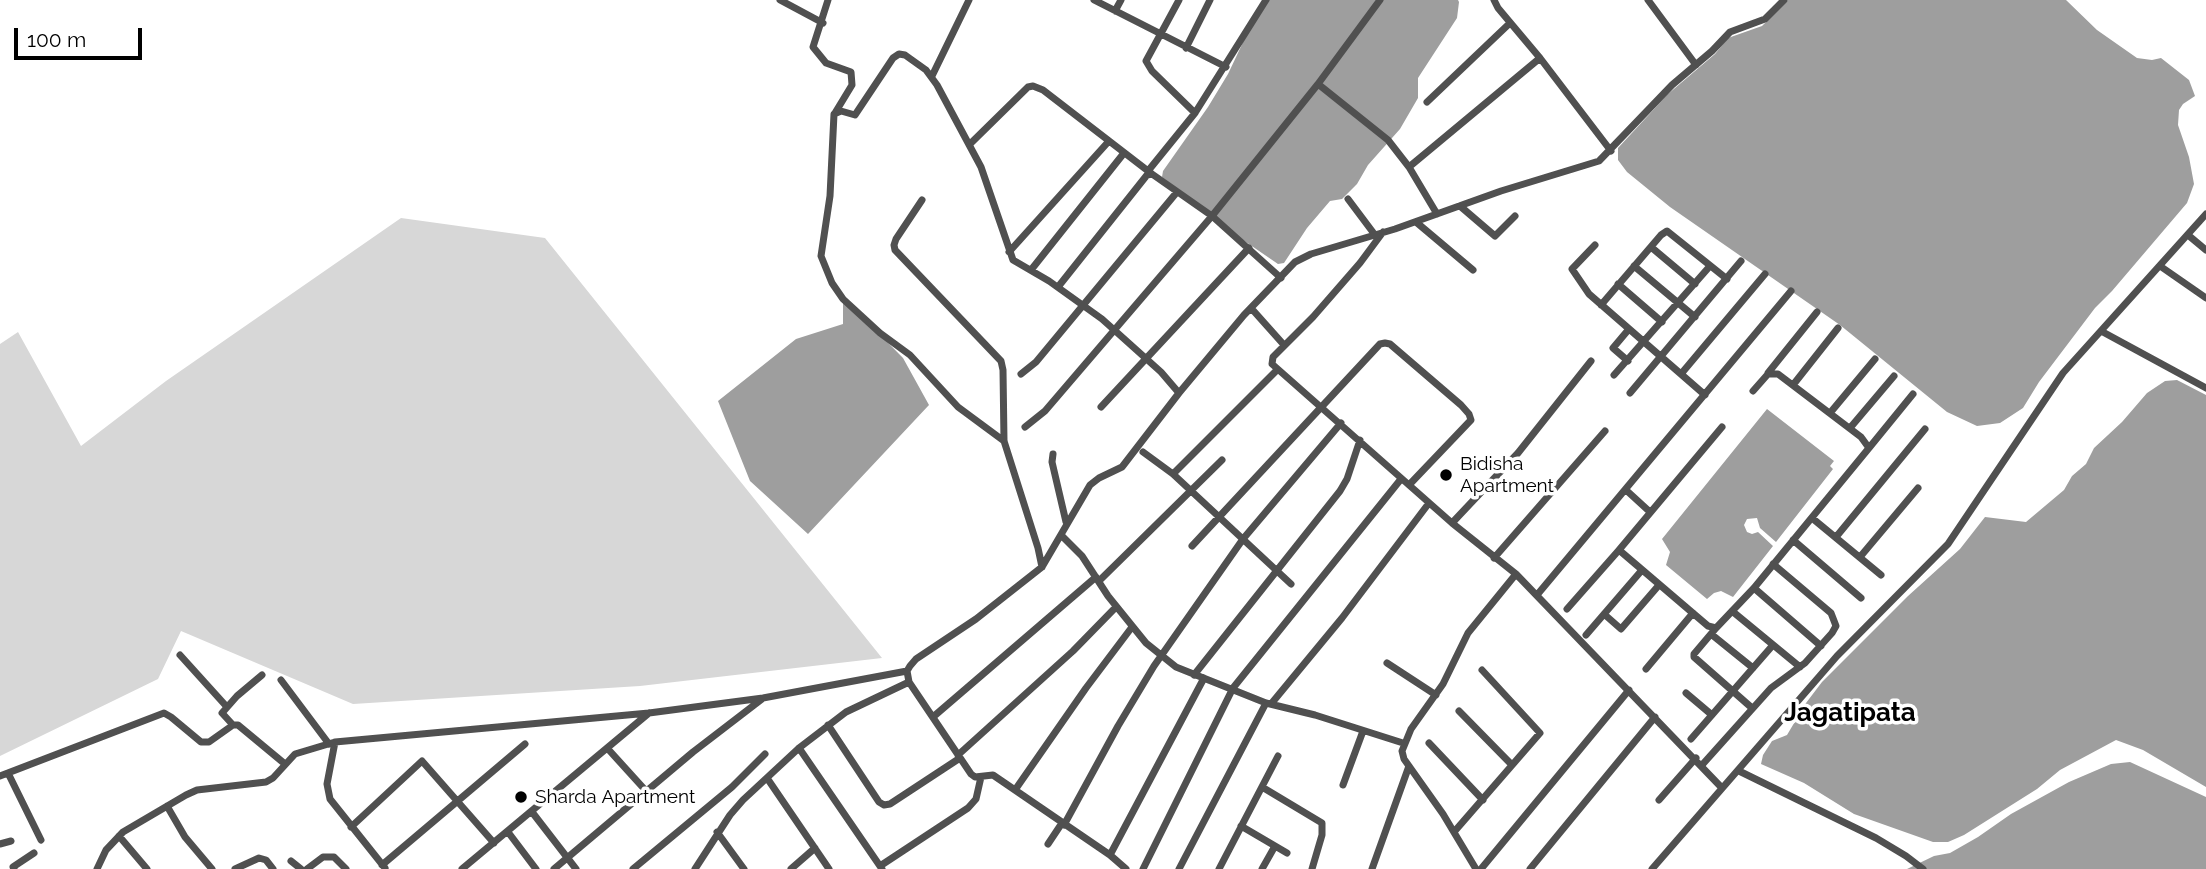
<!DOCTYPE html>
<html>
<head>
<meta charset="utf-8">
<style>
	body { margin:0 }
	#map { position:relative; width:2206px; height:869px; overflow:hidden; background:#fff; font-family:Raleway,sans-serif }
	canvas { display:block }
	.scale { position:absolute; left:14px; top:28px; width:128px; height:32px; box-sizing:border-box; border:4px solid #000; border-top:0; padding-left:9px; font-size:21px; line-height:24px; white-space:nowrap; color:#000; -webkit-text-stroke:5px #fff; paint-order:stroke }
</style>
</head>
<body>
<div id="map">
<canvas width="2206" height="869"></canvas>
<div class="scale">100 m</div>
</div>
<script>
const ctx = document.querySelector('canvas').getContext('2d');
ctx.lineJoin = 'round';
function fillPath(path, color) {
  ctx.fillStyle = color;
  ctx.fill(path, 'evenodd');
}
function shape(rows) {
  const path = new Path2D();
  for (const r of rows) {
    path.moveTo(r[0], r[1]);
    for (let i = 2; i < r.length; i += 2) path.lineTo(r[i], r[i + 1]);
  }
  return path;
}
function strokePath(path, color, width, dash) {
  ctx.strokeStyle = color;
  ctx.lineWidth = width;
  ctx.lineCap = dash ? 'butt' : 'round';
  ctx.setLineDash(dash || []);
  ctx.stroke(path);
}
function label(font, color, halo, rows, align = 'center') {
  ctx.font = font + ' Raleway,sans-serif';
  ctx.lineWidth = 7;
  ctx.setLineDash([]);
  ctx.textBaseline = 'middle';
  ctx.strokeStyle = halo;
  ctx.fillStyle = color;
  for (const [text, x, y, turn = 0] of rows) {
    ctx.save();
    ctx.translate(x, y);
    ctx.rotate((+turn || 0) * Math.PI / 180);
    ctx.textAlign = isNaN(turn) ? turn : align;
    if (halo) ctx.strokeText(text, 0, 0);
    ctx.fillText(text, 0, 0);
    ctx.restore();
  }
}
const green = shape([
	[401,218,545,238,882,658,640,686,353,704,181,631,158,679,0,756,0,344,18,332,81,446,166,381]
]);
const water = shape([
	[1269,0,1458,0,1459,2,1457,18,1418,78,1418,98,1400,129,1368,165,1357,184,1342,199,1330,201,1307,228,1284,263,1278,264,1243,240,1162,177,1163,171,1208,107,1228,74,1246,36],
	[1788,0,2066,0,2097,30,2137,58,2152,60,2161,58,2189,80,2195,96,2183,104,2179,110,2178,125,2189,157,2194,184,2187,203,2112,291,2095,308,2039,382,2023,408,2000,423,1977,426,1947,412,1840,325,1670,207,1627,172,1618,160,1618,148,1668,94,1715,54,1728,38,1762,26],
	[843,302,848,302,903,358,929,405,808,534,750,481,718,401,796,339,843,324],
	[2177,380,2206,395,2206,787,2143,750,2116,740,2060,770,2037,789,1964,835,1948,842,1933,842,1854,814,1804,783,1761,764,1763,755,1772,741,1787,735,1806,703,1822,682,1908,596,1960,549,1985,517,2026,522,2064,490,2072,476,2086,464,2094,448,2122,422,2147,393,2165,381],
	[1767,409,1834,461,1830,466,1833,469,1776,542,1760,528,1757,518,1747,519,1744,525,1747,532,1752,534,1758,532,1773,546,1733,597,1721,591,1714,593,1707,599,1666,565,1670,552,1662,539],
	[2130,762,2206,797,2206,869,1907,869,1934,856,1950,853,1978,837,2011,814,2069,782,2111,764]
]);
const street = shape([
	[780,0,823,23],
	[828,0,813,47,826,63,851,72,852,85,835,113],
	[1094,0,1226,67],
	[1179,0,1146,61,1152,71,1195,113],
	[1494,0,1498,8,1540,58,1611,151],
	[1648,0,1696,65],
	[1115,11,1121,0],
	[1186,48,1210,0],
	[932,76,969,0],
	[1318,84,1388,140,1409,167,1437,214],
	[1427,102,1510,23],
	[970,144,1028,87,1033,86,1043,90,1152,174],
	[1409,167,1540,58],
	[1148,171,1195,113,1266,0],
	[1348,199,1375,235],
	[922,200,896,239,894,245,895,250,1001,361,1003,370,1004,441,1038,548,1042,567],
	[1460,206,1495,236,1515,216],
	[1416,222,1473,270],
	[1383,232,1360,263,1313,317,1273,357,1272,364,1452,523,1516,574,1722,788],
	[2188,235,2206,250],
	[1595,245,1572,269,1589,294,1705,395],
	[1651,247,1695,284],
	[1009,252,1109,141],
	[1634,266,1695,317],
	[2160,266,2206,298],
	[1031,270,1124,153],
	[1618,284,1662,322],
	[1058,287,1147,175,1152,174,1212,216,1281,278],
	[1601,305,1661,235,1667,231,1727,279],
	[1251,308,1284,345],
	[2101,331,2206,388],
	[1628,361,1613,348,1629,329],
	[1768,373,1817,312],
	[1021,374,1036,362,1177,192],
	[1681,374,1765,274],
	[1614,375,1710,266],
	[1793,385,1838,328],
	[1630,393,1741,261],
	[1101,407,1249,248],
	[1830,413,1875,359],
	[1025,427,1045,411,1212,216,1318,84,1380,0],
	[1722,427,1619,550,1708,626,1716,628,1754,588,1869,448,1861,437,1778,374,1768,374,1753,391],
	[1850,428,1894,376],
	[1004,441,958,407,910,355,880,333,843,299,832,283,821,256,830,196,834,114,841,111,855,115,893,58,899,54,905,55,926,70,937,85,981,167,1013,260,1049,281,1102,319,1161,372,1179,393],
	[1869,448,1913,394],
	[1143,452,1173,474,1291,584],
	[1053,454,1052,462,1066,522],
	[1173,474,1277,370],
	[1626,490,1650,512],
	[1812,518,1881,575],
	[1452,523,1518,453,1591,361],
	[1061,535,1082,556,1108,596,1146,643,1176,667,1266,703,1315,715,1403,743],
	[1836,537,1925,429],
	[1793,540,1861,598],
	[1192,546,1380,344,1385,343,1390,344,1461,405,1469,414,1471,420,1409,485],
	[1860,557,1918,488],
	[1494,558,1605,431],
	[1099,581,1222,460],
	[1754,588,1821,646],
	[1537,595,1791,291],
	[1567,609,1619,550],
	[1732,611,1800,667],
	[1604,614,1621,629,1659,585],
	[1716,628,1694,654,1694,657,1752,708],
	[1711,634,1753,668],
	[1586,635,1642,570],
	[180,655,227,707],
	[1387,663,1436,695],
	[1646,669,1693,613],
	[1194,675,1340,491,1347,479,1360,440],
	[281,680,329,744],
	[1686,693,1712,715],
	[1271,704,1342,618,1429,503],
	[1459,711,1512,765],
	[933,717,1096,577],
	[233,725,222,713,237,696,262,675],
	[828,725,879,802,884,805,890,804,960,758],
	[1691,739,1773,645],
	[335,742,327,784,330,799,385,868],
	[1429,743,1483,800],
	[799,748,882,869],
	[608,749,647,792],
	[958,755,1073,651,1116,607],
	[1702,765,1771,688,1805,663,1832,633,1836,626,1831,613,1773,564],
	[1739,771,1876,838,1906,856,1923,869],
	[8,773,41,840],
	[0,776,164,713,171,717,201,742,209,742,233,725,238,725,285,764],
	[767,778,829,869],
	[1343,785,1363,731],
	[1262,787,1322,823,1322,835,1312,869],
	[1015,790,1086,688,1132,627],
	[1659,800,1696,758],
	[167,806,185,837,212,869],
	[532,812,576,869],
	[1064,825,1118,726,1154,666,1243,539,1341,423],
	[1241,826,1287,853],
	[351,827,422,761,494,843],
	[508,832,536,869],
	[717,832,744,869],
	[1454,832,1540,733,1482,670],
	[119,836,147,869],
	[0,844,11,841],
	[1048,844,1062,823],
	[1110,855,1204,678],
	[291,861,301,869],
	[382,865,525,744],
	[880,866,968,808,976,799,981,777],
	[14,869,13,867,34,853],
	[97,869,106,850,123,832,186,795,197,790,266,782,273,778,295,754,335,742,649,713,763,698,907,671],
	[235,869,259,858,266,860,273,869],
	[307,869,323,857,334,857,346,869],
	[462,869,649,713],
	[554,869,693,752,762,699],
	[633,869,732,787,765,754],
	[695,869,730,815,743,800,799,748,846,712,909,682],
	[791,869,815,848],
	[1126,869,1110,855,993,775,975,777,971,774,909,682,907,671,910,666,916,659,976,619,1042,567,1090,485,1099,478,1122,467,1179,393,1244,315,1295,262,1311,254,1395,229,1501,191,1599,161,1672,85,1712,51,1730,32,1765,19,1784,0],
	[1143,869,1233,688,1401,479],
	[1179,869,1266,703],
	[1219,869,1278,756],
	[1262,869,1275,846],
	[1372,869,1409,766],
	[1476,869,1443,814,1404,759,1402,751,1411,729,1443,684,1468,633,1516,574],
	[1481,869,1629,690],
	[1530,869,1655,717],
	[1652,869,1837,656,1948,544,2063,373,2206,214]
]);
const markers = [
	[1446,475,7,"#000"],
	[521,797,7,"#000"]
];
const poiNames = [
	["Bidisha",1460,464],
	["Apartment",1460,486],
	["Sharda Apartment",535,797]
];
const districtNames = [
	["Jagatipata",1850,713]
];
fillPath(green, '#d7d7d7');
fillPath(water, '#9e9e9e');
strokePath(street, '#505050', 7);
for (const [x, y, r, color] of markers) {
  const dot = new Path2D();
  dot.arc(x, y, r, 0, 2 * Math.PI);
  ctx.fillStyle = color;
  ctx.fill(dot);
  strokePath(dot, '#fff', 2.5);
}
label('19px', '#000', '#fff', poiNames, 'left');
label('bold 26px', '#000', '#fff', districtNames);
</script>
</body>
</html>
